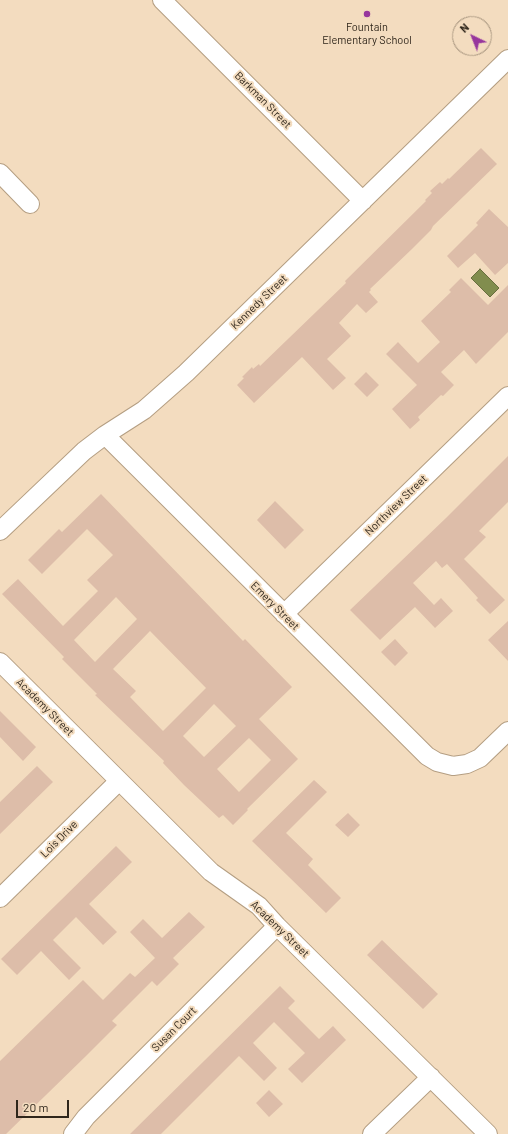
<!DOCTYPE html>
<html>
<head>
<meta charset="utf-8">
<style>
	body { margin:0 }
	#map { position:relative; width:508px; height:1134px; overflow:hidden; background:#f3dcbf; font-family:Barlow,sans-serif }
	canvas { display:block }
	.north { position:absolute; left:452px; top:16px; width:40px; height:40px; box-sizing:border-box; background:#f3dcbf; border:1px solid #a5937d; border-radius:50%; rotate:317deg; font-size:11px; font-weight:700; line-height:16px; text-align:center; color:#2f261b }
	.north::after { content:''; display:block; margin:auto; width:14px; height:18px; background:#97369d; clip-path:polygon(50% 0,100% 100%,50% 72%,0 100%) }
	.scale { position:absolute; left:16px; top:1100px; width:53px; height:18px; box-sizing:border-box; border:2px solid #2f261b; border-top:0; padding-left:5px; font-size:12px; line-height:14px; white-space:nowrap; color:#2f261b; -webkit-text-stroke:3px #f3dcbf; paint-order:stroke }
</style>
</head>
<body>
<div id="map">
<canvas width="508" height="1134"></canvas>
<div class="north">N</div>
<div class="scale">20 m</div>
</div>
<script>
const ctx = document.querySelector('canvas').getContext('2d');
ctx.lineJoin = 'round';
function fillPath(path, color) {
  ctx.fillStyle = color;
  ctx.fill(path, 'evenodd');
}
function shape(rows) {
  const path = new Path2D();
  for (const r of rows) {
    path.moveTo(r[0], r[1]);
    for (let i = 2; i < r.length; i += 2) path.lineTo(r[i], r[i + 1]);
  }
  return path;
}
function strokePath(path, color, width, dash) {
  ctx.strokeStyle = color;
  ctx.lineWidth = width;
  ctx.lineCap = dash ? 'butt' : 'round';
  ctx.setLineDash(dash || []);
  ctx.stroke(path);
}
function label(font, color, halo, rows, align = 'center') {
  ctx.font = font + ' Barlow,sans-serif';
  ctx.lineWidth = 4;
  ctx.setLineDash([]);
  ctx.textBaseline = 'middle';
  ctx.strokeStyle = halo;
  ctx.fillStyle = color;
  for (const [text, x, y, turn = 0] of rows) {
    ctx.save();
    ctx.translate(x, y);
    ctx.rotate((+turn || 0) * Math.PI / 180);
    ctx.textAlign = isNaN(turn) ? turn : align;
    if (halo) ctx.strokeText(text, 0, 0);
    ctx.fillText(text, 0, 0);
    ctx.restore();
  }
}
const water = shape([
	[480,269,499,288,490,297,471,278,480,269]
]);
const building = shape([
	[481,148,497,164,433,226,431,230,412,249,370,289,371,290,369,292,378,302,366,313,357,304,339,323,351,336,327,359,346,378,333,390,302,357,254,403,237,385,244,378,242,377,252,367,253,369,259,364,260,366,346,283,345,281,426,201,425,200,432,193,430,191,440,182,442,184,448,178,449,179],
	[489,209,508,227,508,263,495,275,475,253,458,268,447,256,478,225,476,223],
	[461,278,488,305,508,285,508,332,476,364,464,350,441,372,454,385,443,396,441,395,418,417,420,420,410,429,392,409,417,385,386,354,398,342,418,363,440,342,421,321,451,292,449,290],
	[366,372,379,385,367,397,354,384],
	[508,456,508,502,479,531,486,537,464,559,505,600,490,614,476,600,478,598,447,564,442,568,436,561,413,583,434,605,441,598,453,611,435,628,415,607,380,640,350,610,446,518],
	[101,494,243,641,245,639,292,687,259,719,298,759,247,809,248,810,233,825,223,815,219,818,184,785,163,763,164,761,95,695,97,694,62,659,64,657,2,594,18,579,63,626,98,591,87,580,113,555,87,529,42,574,28,560,59,529,62,532],
	[116,597,137,619,95,662,74,640],
	[150,631,206,688,163,731,130,697,136,691,113,669],
	[214,704,236,726,204,757,183,736],
	[249,738,271,760,239,792,217,769],
	[275,501,304,530,285,549,257,520],
	[508,621,508,661,488,640],
	[395,639,408,653,395,666,381,652],
	[0,711,36,747,23,761,0,737],
	[37,766,53,782,0,834,0,802],
	[314,780,327,792,286,833,313,859,308,865,341,898,326,913,252,841],
	[348,813,360,825,348,837,335,825],
	[116,846,132,862,89,904,117,932,103,945,76,917,53,940,81,968,69,980,41,951,17,975,1,959],
	[189,912,205,927,173,958,179,964,157,986,152,981,112,1021,117,1025,86,1056,6,1134,0,1134,0,1061,83,980,103,1000,130,973,135,977,155,958,130,932,143,919,162,938],
	[382,940,438,994,423,1009,367,955],
	[280,986,295,1001,288,1008,319,1039,333,1026,346,1040,302,1083,288,1069,305,1053,274,1022,253,1043,277,1068,264,1081,239,1056,161,1134,130,1134],
	[269,1090,283,1104,269,1117,256,1103]
]);
const minor = shape([
	[162,0,363,201],
	[0,173,30,204],
	[105,435,427,756,437,762,453,766,467,764,480,758,508,731],
	[0,531,84,451,105,435,144,410,186,373,508,59],
	[284,614,508,396],
	[0,662,211,872,259,906,277,926,488,1134],
	[0,898,119,781],
	[73,1134,86,1117,277,926],
	[372,1134,431,1077]
]);
const markers = [
	[367,14,4,"#97369d"]
];
const poiNames = [
	["Fountain",367,27],
	["Elementary School",367,40]
];
const streetNames = [
	["Barkman Street",263,100,45],
	["Kennedy Street",259,302,-44],
	["Northview Street",396,505,-44],
	["Emery Street",275,606,45],
	["Academy Street",45,707,45],
	["Lois Drive",59,839,-45],
	["Academy Street",280,929,44],
	["Susan Court",174,1029,-45]
];
fillPath(water, '#818d4e');
strokePath(water, '#686e3f', 1);
fillPath(building, '#ddbda9');
strokePath(minor, '#b49e82', 20);
strokePath(minor, '#fff', 18);
for (const [x, y, r, color] of markers) {
  const dot = new Path2D();
  dot.arc(x, y, r, 0, 2 * Math.PI);
  ctx.fillStyle = color;
  ctx.fill(dot);
  strokePath(dot, '#f3dcbf', 1.5);
}
label('11px', '#2f261b', '#f3dcbf', poiNames);
label('11px', '#2f261b', '#f3dcbf', streetNames);
</script>
</body>
</html>
